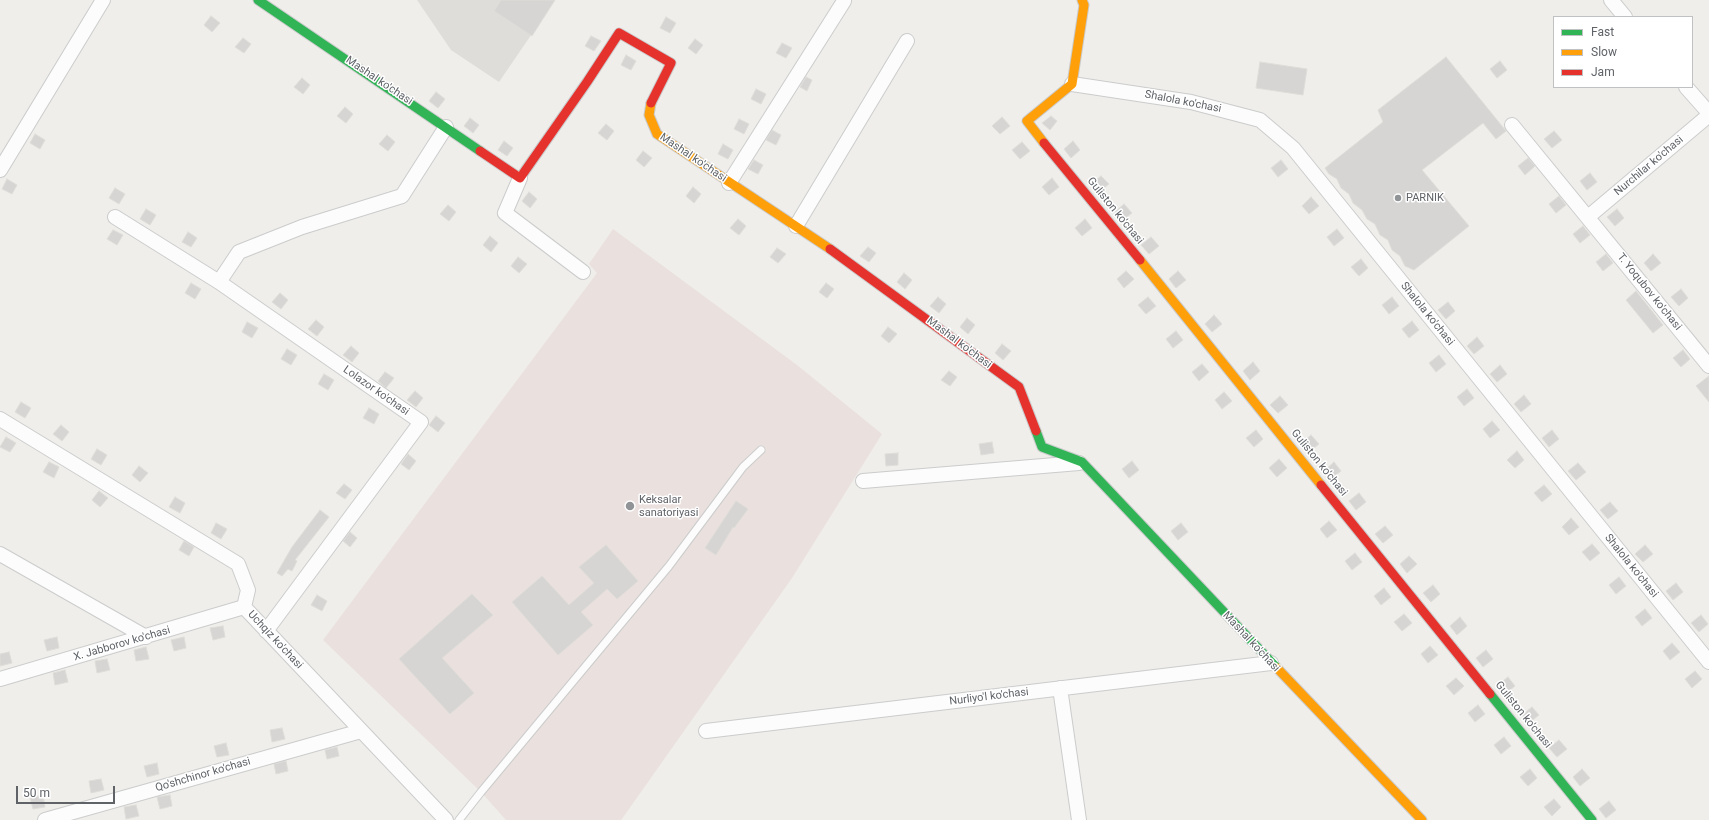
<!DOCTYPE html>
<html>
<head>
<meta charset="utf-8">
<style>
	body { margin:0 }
	#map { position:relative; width:1709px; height:820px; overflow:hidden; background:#efeeea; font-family:Roboto,sans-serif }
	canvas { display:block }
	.legend { position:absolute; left:1553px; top:16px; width:140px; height:72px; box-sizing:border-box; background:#fff; border:1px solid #bfc1c3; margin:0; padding:5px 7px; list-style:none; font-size:12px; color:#5f6368 }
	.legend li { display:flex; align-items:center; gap:8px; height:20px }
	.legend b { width:20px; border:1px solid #bfc1c3 }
	.scale { position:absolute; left:16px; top:786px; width:99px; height:18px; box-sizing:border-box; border:2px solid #5f6368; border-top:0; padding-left:5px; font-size:12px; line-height:14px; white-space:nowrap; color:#5f6368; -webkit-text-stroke:3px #fff; paint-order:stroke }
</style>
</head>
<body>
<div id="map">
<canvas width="1709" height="820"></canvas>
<ul class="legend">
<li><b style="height:5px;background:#30b455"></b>Fast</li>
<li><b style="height:5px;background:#ff9f0a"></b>Slow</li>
<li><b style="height:5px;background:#e5322d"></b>Jam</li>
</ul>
<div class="scale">50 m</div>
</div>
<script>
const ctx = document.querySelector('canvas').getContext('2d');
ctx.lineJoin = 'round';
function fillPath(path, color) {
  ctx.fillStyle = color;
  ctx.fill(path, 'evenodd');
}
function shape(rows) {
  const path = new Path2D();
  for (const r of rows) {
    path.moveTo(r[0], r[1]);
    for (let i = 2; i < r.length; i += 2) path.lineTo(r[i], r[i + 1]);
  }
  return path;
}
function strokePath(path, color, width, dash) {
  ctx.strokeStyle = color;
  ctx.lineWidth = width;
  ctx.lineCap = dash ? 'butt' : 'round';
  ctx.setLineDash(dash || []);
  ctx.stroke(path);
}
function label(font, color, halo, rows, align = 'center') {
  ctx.font = font + ' Roboto,sans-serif';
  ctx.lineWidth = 3;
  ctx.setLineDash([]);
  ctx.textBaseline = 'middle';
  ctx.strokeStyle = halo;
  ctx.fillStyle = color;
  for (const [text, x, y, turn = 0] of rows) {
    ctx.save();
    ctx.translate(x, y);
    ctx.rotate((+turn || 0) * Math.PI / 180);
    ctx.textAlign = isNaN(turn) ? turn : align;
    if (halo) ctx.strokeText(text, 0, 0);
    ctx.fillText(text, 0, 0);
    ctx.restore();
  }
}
const industrial = shape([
	[417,0,555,0,499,82,451,50]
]);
const medical = shape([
	[613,229,797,365,882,434,792,578,624,816,621,820,506,820,481,792,323,640,597,273,589,264]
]);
const building = shape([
	[501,0,555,0,532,36,494,11,501,0],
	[211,16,220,23,212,32,204,25,211,16],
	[666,17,676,23,670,33,660,28,666,17],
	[591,36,601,41,594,51,585,46,591,36],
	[243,38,251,44,244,53,235,47,243,38],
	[695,39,703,45,696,54,688,48,695,39],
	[782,43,792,48,786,58,776,53,782,43],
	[626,55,636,61,631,70,621,65,626,55],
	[1446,57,1506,131,1496,139,1483,123,1422,170,1469,226,1414,270,1405,266,1400,256,1392,250,1388,240,1380,235,1375,224,1367,219,1362,210,1353,203,1349,194,1341,188,1337,179,1329,174,1325,168,1383,122,1378,110,1446,57],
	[1500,61,1507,70,1497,78,1490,69,1500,61],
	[1260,62,1307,69,1303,95,1256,88,1260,62],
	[806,77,812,80,807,91,800,87,806,77],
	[302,78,310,85,303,94,294,87,302,78],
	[756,89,766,94,761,104,751,99,756,89],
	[436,92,445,99,438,108,429,101,436,92],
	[345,107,353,114,346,123,337,116,345,107],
	[1051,116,1057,121,1050,130,1042,123,1051,116],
	[1002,117,1010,126,1000,134,992,126,1002,117],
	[470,118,479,125,473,133,464,126,470,118],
	[739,119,749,124,744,134,734,129,739,119],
	[606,124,614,131,607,140,598,133,606,124],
	[772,130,781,135,776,145,766,140,772,130],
	[1554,131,1562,140,1552,148,1544,139,1554,131],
	[35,134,45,140,40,149,30,143,35,134],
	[387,135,395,142,388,151,379,144,387,135],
	[504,141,513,148,507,156,498,150,504,141],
	[1073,141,1080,150,1071,158,1064,149,1073,141],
	[1022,142,1030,151,1020,159,1012,150,1022,142],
	[723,144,733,150,728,159,718,154,723,144],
	[643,151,652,158,644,167,636,160,643,151],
	[1528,158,1535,166,1525,175,1518,166,1528,158],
	[754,160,763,165,758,174,748,169,754,160],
	[1281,160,1288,169,1278,177,1271,168,1281,160],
	[1590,173,1597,182,1587,190,1580,181,1590,173],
	[1101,176,1109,184,1099,192,1092,183,1101,176],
	[1052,178,1059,187,1049,195,1042,187,1052,178],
	[7,179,17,185,12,194,2,189,7,179],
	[693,187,701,194,694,203,686,196,693,187],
	[115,188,125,194,119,204,109,198,115,188],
	[529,192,537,199,530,208,522,201,529,192],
	[1559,196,1566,205,1556,213,1549,204,1559,196],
	[1311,197,1319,206,1309,214,1302,206,1311,197],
	[1124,204,1132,213,1122,221,1115,212,1124,204],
	[448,205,456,212,449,221,440,214,448,205],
	[146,209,156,215,150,225,140,219,146,209],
	[1617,209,1624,218,1615,226,1607,217,1617,209],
	[738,219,746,226,739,235,730,228,738,219],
	[1085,219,1092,228,1082,236,1075,228,1085,219],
	[1583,226,1590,235,1580,243,1573,234,1583,226],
	[1337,229,1344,238,1334,246,1327,237,1337,229],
	[113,230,123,235,117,245,107,239,113,230],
	[188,232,197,238,191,247,182,242,188,232],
	[490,236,498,243,491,252,483,245,490,236],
	[1151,237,1159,246,1149,254,1141,245,1151,237],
	[868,247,876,253,869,262,860,256,868,247],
	[777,248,786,254,778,263,770,257,777,248],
	[1606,254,1613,263,1603,271,1596,262,1606,254],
	[1653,254,1661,263,1651,271,1644,263,1653,254],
	[518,257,527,264,519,273,511,266,518,257],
	[1361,259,1368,268,1359,276,1351,267,1361,259],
	[1126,271,1134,279,1124,288,1117,279,1126,271],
	[1178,271,1186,280,1176,288,1169,279,1178,271],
	[904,273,912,280,905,289,897,282,904,273],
	[191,283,201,289,195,299,185,293,191,283],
	[826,283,834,289,827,298,819,292,826,283],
	[1681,289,1688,298,1679,306,1671,297,1681,289],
	[1636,291,1663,325,1653,333,1626,300,1636,291],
	[280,293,288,300,281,309,272,302,280,293],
	[938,297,946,304,939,313,930,306,938,297],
	[1148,297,1156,306,1146,314,1138,305,1148,297],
	[1392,297,1399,306,1389,314,1382,305,1392,297],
	[1448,302,1455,311,1446,319,1438,310,1448,302],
	[1214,315,1222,324,1212,332,1205,324,1214,315],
	[967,318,975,325,968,334,960,327,967,318],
	[316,320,324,327,317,336,308,329,316,320],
	[1412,321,1419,330,1409,338,1402,329,1412,321],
	[247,322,258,328,252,338,242,332,247,322],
	[888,327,897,334,889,343,881,336,888,327],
	[1176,331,1183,340,1173,348,1166,339,1176,331],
	[1477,337,1484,346,1474,354,1467,346,1477,337],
	[1002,344,1011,351,1003,360,995,353,1002,344],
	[351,346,359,353,352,362,343,355,351,346],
	[287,349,297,355,291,365,281,359,287,349],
	[1683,350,1690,359,1681,367,1673,358,1683,350],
	[1439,355,1446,364,1436,372,1429,363,1439,355],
	[1253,362,1260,371,1250,380,1243,371,1253,362],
	[1202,364,1209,372,1199,381,1192,372,1202,364],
	[1500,365,1507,374,1497,382,1490,374,1500,365],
	[949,371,957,377,950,386,941,380,949,371],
	[385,372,394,378,386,388,378,381,385,372],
	[324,374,334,380,328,390,318,384,324,374],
	[1709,376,1709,402,1696,386,1709,376],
	[1467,389,1474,398,1464,406,1457,397,1467,389],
	[415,391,423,398,416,407,407,400,415,391],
	[1224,392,1232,401,1222,409,1215,400,1224,392],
	[1524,395,1531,404,1521,412,1514,404,1524,395],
	[1280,396,1288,405,1278,413,1270,405,1280,396],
	[21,402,31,408,25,418,15,412,21,402],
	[369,408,379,414,374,424,363,418,369,408],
	[436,416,445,423,438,432,429,425,436,416],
	[1492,421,1500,430,1490,438,1483,429,1492,421],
	[61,425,69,432,62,441,53,434,61,425],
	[1256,430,1263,439,1254,447,1246,438,1256,430],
	[1552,430,1559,439,1549,447,1542,438,1552,430],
	[1311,435,1319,444,1309,452,1302,443,1311,435],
	[6,437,16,443,10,452,0,447,6,437],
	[992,442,994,453,981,455,979,444,992,442],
	[97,449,107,455,101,465,91,459,97,449],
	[1517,451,1524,460,1515,468,1507,460,1517,451],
	[898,453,898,465,886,466,885,454,898,453],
	[408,454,416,461,409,470,401,464,408,454],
	[1279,459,1287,468,1277,477,1269,468,1279,459],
	[1132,461,1139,470,1129,478,1122,469,1132,461],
	[49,462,59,467,54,478,43,472,49,462],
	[1334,462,1341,471,1331,479,1324,471,1334,462],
	[1578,463,1586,472,1576,480,1568,471,1578,463],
	[139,466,148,473,140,482,132,475,139,466],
	[344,484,352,490,345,499,336,493,344,484],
	[1544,485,1552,494,1542,502,1534,493,1544,485],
	[99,491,108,498,100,507,92,500,99,491],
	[1359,493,1366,502,1356,510,1349,501,1359,493],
	[175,497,185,503,180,513,169,507,175,497],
	[736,501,748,509,734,528,733,527,716,555,705,548,736,501],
	[1610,502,1618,511,1608,519,1600,510,1610,502],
	[320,510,329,517,295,560,297,561,292,571,288,569,282,576,277,573,292,547,320,510],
	[1571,518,1579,527,1569,535,1562,527,1571,518],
	[1329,521,1337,530,1327,538,1320,529,1329,521],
	[216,523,227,529,221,539,211,533,216,523],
	[1181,523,1188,532,1178,540,1171,531,1181,523],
	[1385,526,1393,535,1383,543,1375,534,1385,526],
	[350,532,357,538,350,547,343,541,350,532],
	[184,541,194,547,189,556,179,550,184,541],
	[1592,544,1600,553,1590,561,1582,552,1592,544],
	[606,545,638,581,617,599,607,589,581,612,593,625,558,655,512,602,542,576,569,605,594,583,579,567,606,545],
	[1645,545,1653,554,1643,562,1635,554,1645,545],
	[1355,553,1362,562,1352,570,1345,561,1355,553],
	[1409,556,1417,564,1407,573,1400,564,1409,556],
	[1619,577,1626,586,1616,594,1609,585,1619,577],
	[1676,583,1683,592,1673,600,1666,591,1676,583],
	[1433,585,1440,594,1431,602,1423,593,1433,585],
	[1384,588,1391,597,1381,605,1374,596,1384,588],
	[472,594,493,615,442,658,474,693,450,714,399,659,472,594],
	[317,595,327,601,322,611,311,605,317,595],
	[1645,609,1652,618,1642,626,1635,617,1645,609],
	[1404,614,1412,623,1402,631,1394,622,1404,614],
	[1701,615,1708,624,1699,632,1691,623,1701,615],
	[1460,617,1467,626,1457,635,1450,626,1460,617],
	[223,626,225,637,213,640,210,628,223,626],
	[57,637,59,648,47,651,44,640,57,637],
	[184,637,186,648,174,651,171,640,184,637],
	[1672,643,1680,652,1670,660,1663,651,1672,643],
	[1430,646,1438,655,1428,663,1421,654,1430,646],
	[146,647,149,659,136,661,134,650,146,647],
	[1486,650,1493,659,1483,667,1476,658,1486,650],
	[9,652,12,663,0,666,0,654,9,652],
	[107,659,110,670,97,673,95,661,107,659],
	[65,670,68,682,55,685,53,673,65,670],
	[1695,671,1702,679,1692,688,1685,679,1695,671],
	[1508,677,1515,686,1505,694,1498,685,1508,677],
	[1456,678,1464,686,1454,695,1446,686,1456,678],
	[1478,705,1485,714,1475,722,1468,713,1478,705],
	[1532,707,1539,715,1529,723,1522,715,1532,707],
	[282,728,285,739,272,742,270,730,282,728],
	[1504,737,1511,746,1501,754,1494,745,1504,737],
	[1559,740,1567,749,1557,757,1549,748,1559,740],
	[226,743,229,755,217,757,214,746,226,743],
	[337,747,339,756,327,759,325,750,337,747],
	[286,761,288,771,276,774,274,764,286,761],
	[157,763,159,774,147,777,144,766,157,763],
	[1530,769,1537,778,1528,786,1520,777,1530,769],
	[1582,769,1590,778,1580,786,1573,777,1582,769],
	[101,779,104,790,91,793,89,781,101,779],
	[43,795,45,807,33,809,30,798,43,795],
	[170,795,172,806,160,809,157,797,170,795],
	[1554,799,1561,807,1552,816,1544,807,1554,799],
	[1609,801,1616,810,1606,818,1599,809,1609,801],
	[136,805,139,816,126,819,124,807,136,805]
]);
const lane = shape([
	[459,820,481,792,669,566,743,467,761,450]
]);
const street = shape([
	[1611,0,1625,17],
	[1072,84,1191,102,1260,120,1293,148,1709,662],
	[1686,87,1709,113],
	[1512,125,1709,366],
	[0,170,103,0],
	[520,178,505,213,583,272],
	[729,183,844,1],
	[115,217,219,282,421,422,266,631],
	[1588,217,1709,115],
	[796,226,907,41],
	[219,282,239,252,302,227,402,196,446,127],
	[0,419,238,564,248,590,244,607,446,820],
	[863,481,1079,463],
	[0,554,146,637],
	[0,679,244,607],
	[1060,688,1079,820],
	[706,731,1271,663],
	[45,820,361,731]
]);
const fast = shape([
	[258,0,480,151],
	[1036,431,1042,447,1082,462,1277,668],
	[1490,694,1592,820]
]);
const slow = shape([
	[651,103,649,115,657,134,830,249],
	[1044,143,1027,121,1072,84,1084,5,1082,0],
	[1140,260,1321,485],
	[1277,668,1422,820]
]);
const jam = shape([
	[1044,143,1140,260],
	[480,151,520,178,587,82,619,33,671,63,651,103],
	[830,249,1019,387,1036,431],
	[1321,485,1490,694]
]);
const markers = [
	[1398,198,4,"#919496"],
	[630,506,5,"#919496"]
];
const streetNames = [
	["Mashal ko'chasi",379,81,34],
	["Shalola ko'chasi",1183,102,11],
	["Mashal ko'chasi",693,158,34],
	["Nurchilar ko'chasi",1649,166,-40],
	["Guliston ko'chasi",1115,211,51],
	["T. Yoqubov ko'chasi",1649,292,51],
	["Shalola ko'chasi",1427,314,51],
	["Mashal ko'chasi",959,343,37],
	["Lolazor ko'chasi",376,391,35],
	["Guliston ko'chasi",1319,463,51],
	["Shalola ko'chasi",1631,566,51],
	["Uchqiz ko'chasi",275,640,47],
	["Mashal ko'chasi",1251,642,47],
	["X. Jabborov ko'chasi",122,644,-16],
	["Nurliyo'l ko'chasi",989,697,-7],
	["Guliston ko'chasi",1523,715,51],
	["Qo'shchinor ko'chasi",203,775,-16]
];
const poiNames = [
	["PARNIK",1406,198],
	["Keksalar",639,500],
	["sanatoriyasi",639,513]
];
fillPath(industrial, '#dfddda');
fillPath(medical, '#eae0de');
fillPath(building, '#d6d5d3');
strokePath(building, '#deddd9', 1);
strokePath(lane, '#cbcccc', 9);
strokePath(street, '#cbcccc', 16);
strokePath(fast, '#cacacb', 11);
strokePath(slow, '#cacacb', 11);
strokePath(jam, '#cacacb', 11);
strokePath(lane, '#fdfcfc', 7);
strokePath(street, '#fdfcfc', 14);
strokePath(fast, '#30b455', 9);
strokePath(slow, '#ff9f0a', 9);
strokePath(jam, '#e5322d', 9);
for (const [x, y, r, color] of markers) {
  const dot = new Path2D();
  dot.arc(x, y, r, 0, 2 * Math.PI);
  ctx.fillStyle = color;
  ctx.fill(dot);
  strokePath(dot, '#fff', 1.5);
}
label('11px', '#5f6368', '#fff', streetNames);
label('11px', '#5f6368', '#fff', poiNames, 'left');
</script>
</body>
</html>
